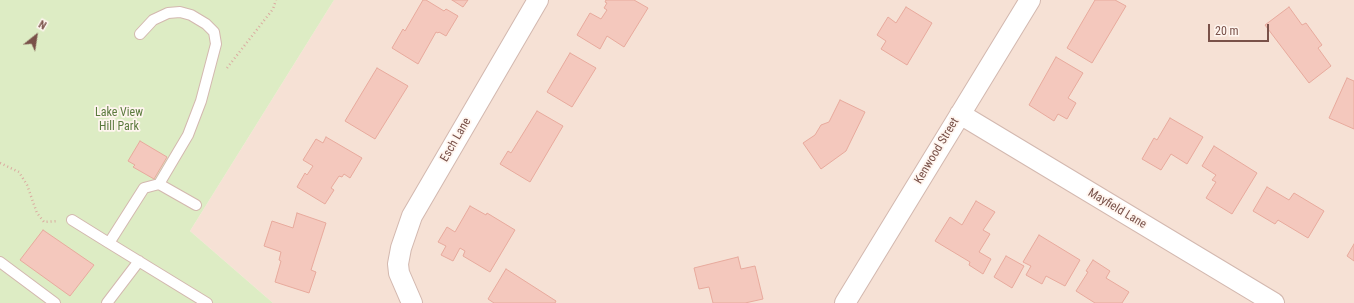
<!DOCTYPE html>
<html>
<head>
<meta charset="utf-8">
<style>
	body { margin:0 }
	#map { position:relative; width:1354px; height:303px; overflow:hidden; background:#fdf0e7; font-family:"Roboto Condensed",sans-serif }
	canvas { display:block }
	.north { position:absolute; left:16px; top:16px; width:40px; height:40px; -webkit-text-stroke:3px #fff5ef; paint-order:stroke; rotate:30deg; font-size:11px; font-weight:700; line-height:16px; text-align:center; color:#795149 }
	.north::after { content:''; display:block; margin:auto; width:14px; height:18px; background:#795149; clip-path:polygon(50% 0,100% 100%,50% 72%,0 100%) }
	.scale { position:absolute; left:1208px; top:24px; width:61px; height:18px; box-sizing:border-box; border:2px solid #795149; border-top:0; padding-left:5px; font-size:12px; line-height:14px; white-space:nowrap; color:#795149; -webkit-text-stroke:3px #fff5ef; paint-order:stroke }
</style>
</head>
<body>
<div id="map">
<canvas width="1354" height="303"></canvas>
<div class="north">N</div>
<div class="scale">20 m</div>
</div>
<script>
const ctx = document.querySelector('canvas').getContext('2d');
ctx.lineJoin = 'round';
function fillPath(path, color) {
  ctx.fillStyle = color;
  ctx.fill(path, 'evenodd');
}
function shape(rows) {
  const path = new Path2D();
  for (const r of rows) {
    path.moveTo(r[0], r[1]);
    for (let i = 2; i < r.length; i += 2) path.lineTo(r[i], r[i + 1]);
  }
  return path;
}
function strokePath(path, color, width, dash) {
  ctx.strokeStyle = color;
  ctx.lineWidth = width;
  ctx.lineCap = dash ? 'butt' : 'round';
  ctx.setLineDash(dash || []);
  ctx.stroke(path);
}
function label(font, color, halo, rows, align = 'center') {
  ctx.font = font + ' "Roboto Condensed",sans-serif';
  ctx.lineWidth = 3.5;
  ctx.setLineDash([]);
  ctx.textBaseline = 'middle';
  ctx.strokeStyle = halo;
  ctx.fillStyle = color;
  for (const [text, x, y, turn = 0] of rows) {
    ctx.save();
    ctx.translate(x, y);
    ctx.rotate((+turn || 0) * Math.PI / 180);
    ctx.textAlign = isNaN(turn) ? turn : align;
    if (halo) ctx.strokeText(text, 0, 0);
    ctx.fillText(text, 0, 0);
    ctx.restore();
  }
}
const residential = shape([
	[334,0,1354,0,1354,303,273,303,190,231]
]);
const green = shape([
	[0,0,334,0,190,231,273,303,0,303]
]);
const building = shape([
	[423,0,426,0,444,11,446,9,458,16,446,36,439,32,438,33,436,32,418,64,392,48,403,29,405,31,423,0],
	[452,0,468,0,463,7,452,0],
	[606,0,634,0,648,8,624,47,607,36,600,49,577,35,590,13,601,19,607,10,604,8,607,3,605,2,606,0],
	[1095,0,1115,0,1126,6,1092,63,1067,48,1095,0],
	[906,7,932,23,907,65,881,49,886,41,877,35,888,17,896,23,906,7],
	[1289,7,1302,25,1306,23,1322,45,1318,48,1331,66,1309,83,1265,25,1289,7],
	[570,53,596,68,572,107,547,92,570,53],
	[1056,57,1083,73,1068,98,1076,103,1067,119,1058,114,1054,121,1029,105,1056,57],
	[377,68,408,86,375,139,345,121,377,68],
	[1347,78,1354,81,1354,129,1329,118,1347,78],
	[840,100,865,112,846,151,821,169,803,143,815,135,821,125,829,122,840,100],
	[537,111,563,126,530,182,500,164,508,151,511,153,537,111],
	[1170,118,1203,137,1187,164,1171,154,1161,170,1142,159,1154,138,1157,140,1170,118],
	[326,137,362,158,350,178,344,174,342,177,339,176,331,188,334,190,325,204,297,187,305,173,307,175,313,166,303,160,316,139,323,143,326,137],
	[140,141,167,157,154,179,133,167,135,165,128,161,140,141],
	[1214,146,1257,173,1232,214,1206,198,1216,182,1212,180,1216,175,1202,166,1214,146],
	[1267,187,1289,200,1294,193,1324,211,1308,238,1278,220,1275,224,1253,211,1267,187],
	[976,201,995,212,983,230,990,234,979,252,991,259,983,274,969,265,970,262,935,241,950,217,962,225,976,201],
	[470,206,486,215,487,213,515,230,490,272,463,256,465,251,460,248,453,261,441,255,446,246,438,242,447,227,455,232,470,206],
	[297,213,326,223,311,270,316,272,309,293,275,282,281,261,279,260,281,252,264,246,272,221,293,228,297,213],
	[43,230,94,265,70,296,20,260,43,230],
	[1039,235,1080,260,1065,286,1046,276,1042,284,1026,275,1031,266,1023,262,1039,235],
	[1354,244,1354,261,1347,256,1354,244],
	[1006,256,1024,266,1012,288,994,277,1006,256],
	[738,257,741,269,755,266,763,299,745,303,713,303,709,287,699,289,694,268,738,257],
	[1093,260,1110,271,1106,278,1129,292,1122,303,1095,303,1076,291,1088,272,1086,271,1093,260],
	[506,269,556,301,555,303,494,303,488,299,506,269]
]);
const path = shape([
	[227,68,273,9,276,0],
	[0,163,19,172,27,185,37,213,44,222,58,221]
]);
const lane = shape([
	[140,34,153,20,168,13,180,12,191,15,206,24,214,32,216,44,201,101,188,135,159,184],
	[196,205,159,184,144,188,109,243,207,303],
	[72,220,109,243],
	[0,262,55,303],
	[107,303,139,261]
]);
const street = shape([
	[960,114,1274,303],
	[412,303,399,273,398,264,401,248,412,216,538,0],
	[845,303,1030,0]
]);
const parkNames = [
	["Lake View",119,113],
	["Hill Park",119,127]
];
const streetNames = [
	["Esch Lane",456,140,-60],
	["Kenwood Street",937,151,-59],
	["Mayfield Lane",1117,209,31]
];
fillPath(residential, '#f6e1d5');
fillPath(green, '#ddecc4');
fillPath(building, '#f4c8bd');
strokePath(building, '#e8aa9d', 1);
strokePath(lane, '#d3b8af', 12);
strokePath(street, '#d3b8af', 22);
strokePath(path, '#daaba0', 2.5, [1, 3]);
strokePath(lane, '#fff', 10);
strokePath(street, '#fff', 20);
label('12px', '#5b7a3e', '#fff5ef', parkNames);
label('12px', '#795149', '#fff5ef', streetNames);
</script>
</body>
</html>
